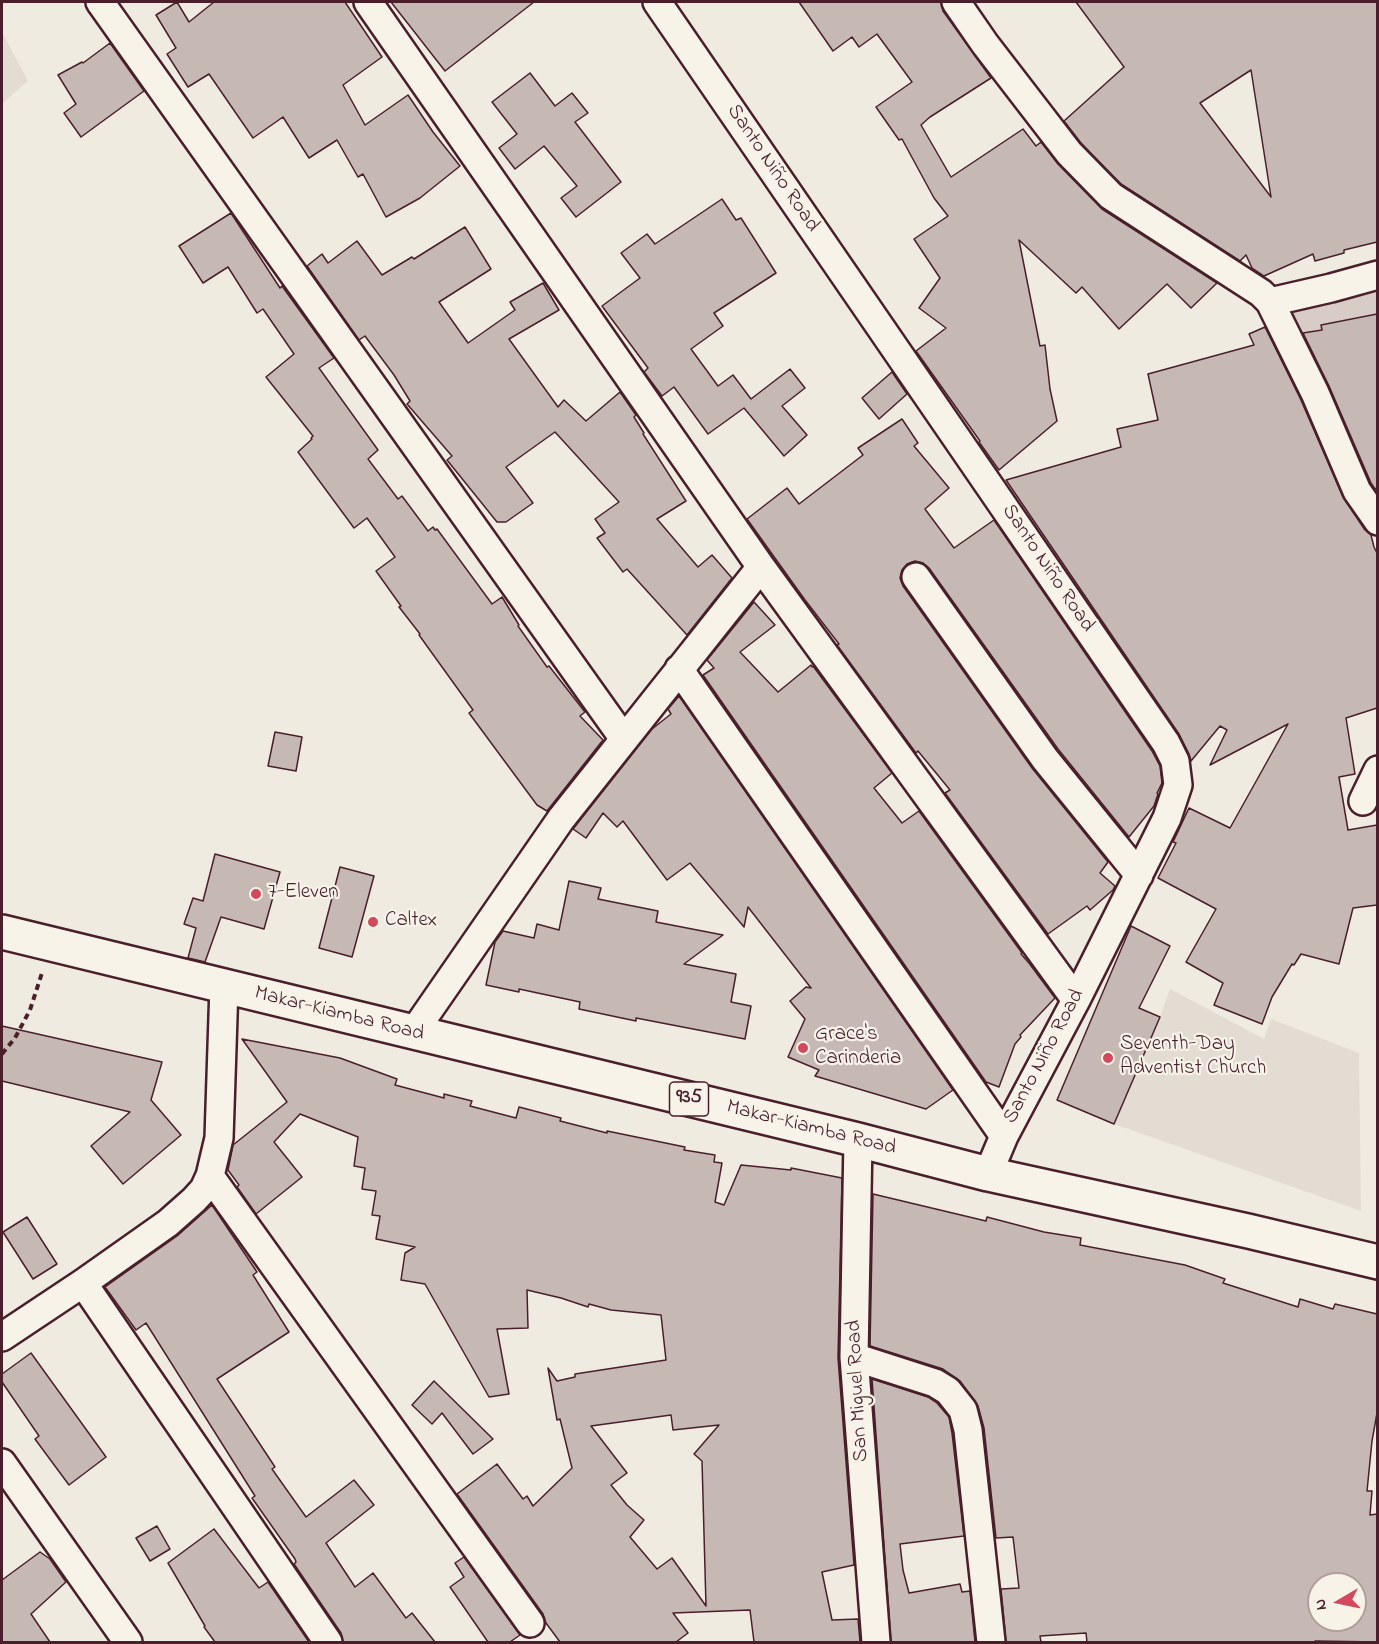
<!DOCTYPE html>
<html>
<head>
<meta charset="utf-8">
<style>
	body { margin:0 }
	#map { position:relative; width:1379px; height:1644px; overflow:hidden; background:#f0ebe0; font-family:"Indie Flower",sans-serif }
	canvas { display:block }
	.frame { position:absolute; inset:0; border:3px solid #4a1f2b; pointer-events:none }
	.north { position:absolute; left:1307px; top:1572px; width:60px; height:60px; box-sizing:border-box; background:#f7f3e8; border:2px solid #b29e9c; border-radius:50%; rotate:261deg; font-size:16px; font-weight:700; line-height:24px; text-align:center; color:#4a1f2b }
	.north::after { content:''; display:block; margin:auto; width:21px; height:27px; background:#d1495b; clip-path:polygon(50% 0,100% 100%,50% 72%,0 100%) }
</style>
</head>
<body>
<div id="map">
<canvas width="1379" height="1644"></canvas>
<div class="frame"></div>
<div class="north">N</div>
</div>
<script>
const ctx = document.querySelector('canvas').getContext('2d');
ctx.lineJoin = 'round';
function fillPath(path, color) {
  ctx.fillStyle = color;
  ctx.fill(path, 'evenodd');
}
function shape(rows) {
  const path = new Path2D();
  for (const r of rows) {
    path.moveTo(r[0], r[1]);
    for (let i = 2; i < r.length; i += 2) path.lineTo(r[i], r[i + 1]);
  }
  return path;
}
function strokePath(path, color, width, dash) {
  ctx.strokeStyle = color;
  ctx.lineWidth = width;
  ctx.lineCap = dash ? 'butt' : 'round';
  ctx.setLineDash(dash || []);
  ctx.stroke(path);
}
function label(font, color, halo, rows, align = 'center') {
  ctx.font = font + ' "Indie Flower",sans-serif';
  ctx.lineWidth = 4.5;
  ctx.setLineDash([]);
  ctx.textBaseline = 'middle';
  ctx.strokeStyle = halo;
  ctx.fillStyle = color;
  for (const [text, x, y, turn = 0] of rows) {
    ctx.save();
    ctx.translate(x, y);
    ctx.rotate((+turn || 0) * Math.PI / 180);
    ctx.textAlign = isNaN(turn) ? turn : align;
    if (halo) ctx.strokeText(text, 0, 0);
    ctx.fillText(text, 0, 0);
    ctx.restore();
  }
}
const built = shape([
	[2,32,28,81,2,104],
	[1170,989,1264,1039,1271,1019,1359,1053,1361,1211,1114,1124,1160,1017]
]);
const green = shape([
	[1377,267,1377,318,1299,340,1286,293]
]);
const building = shape([
	[177,2,189,22,214,2,345,2,382,57,343,85,365,125,408,95,433,132,460,166,420,198,386,217,363,174,358,177,337,140,309,158,283,117,253,138,209,74,188,87,167,54,176,48,156,15,177,2],
	[391,2,534,2,445,71,391,2],
	[799,2,941,2,943,11,991,78,930,117,921,125,951,177,1023,129,1036,146,1041,142,1058,164,1102,209,1217,283,1191,308,1167,284,1119,329,1082,287,1076,293,1019,240,1040,346,1045,345,1050,389,1057,421,999,470,979,442,980,441,916,351,946,328,919,308,940,278,914,239,948,216,934,198,902,139,899,140,876,107,912,82,877,34,859,47,852,37,833,51,799,2],
	[1076,2,1377,2,1377,242,1344,250,1344,253,1315,261,1313,254,1264,276,1252,268,1246,255,1240,261,1121,184,1081,143,1064,121,1124,67,1076,2],
	[1251,70,1271,197,1200,103,1251,70],
	[110,43,144,91,81,137,64,113,76,104,58,75,82,62,83,63,110,43],
	[530,73,555,106,572,93,588,113,575,122,621,182,576,217,561,198,577,186,544,146,515,169,499,148,517,134,492,102,530,73],
	[722,199,736,220,741,218,776,273,714,313,723,326,691,349,718,386,733,375,751,399,790,369,805,388,782,406,807,435,784,456,744,408,708,434,674,387,662,396,644,372,648,368,602,306,640,278,621,253,647,234,655,244,722,199],
	[231,213,280,288,282,286,334,358,319,368,378,450,368,459,398,499,402,496,428,531,433,527,435,530,437,529,492,604,502,597,519,625,518,626,547,667,549,666,585,712,580,716,603,740,547,811,537,805,469,713,473,710,419,635,420,634,399,607,401,606,376,571,395,557,367,518,354,528,298,452,312,439,311,438,313,436,266,377,294,354,263,309,257,313,228,267,203,283,179,246,231,213],
	[465,227,491,269,439,302,468,343,515,310,510,302,543,283,559,310,509,339,558,407,564,400,586,421,620,392,636,415,634,417,644,433,643,434,686,501,657,519,698,567,712,555,732,578,687,635,627,569,623,572,597,538,605,533,595,519,619,502,555,432,506,467,533,503,506,522,497,522,447,460,452,456,407,404,410,401,394,375,365,336,359,340,307,266,322,254,328,263,357,241,382,275,412,257,414,259,465,227],
	[1377,314,1377,488,1375,489,1371,483,1329,386,1303,333,1322,330,1321,325,1377,314],
	[1265,327,1301,400,1343,497,1365,530,1371,535,1374,547,1377,553,1377,708,1346,718,1355,774,1339,777,1348,830,1377,825,1377,905,1353,908,1339,964,1301,954,1294,965,1292,964,1272,997,1262,1024,1214,1005,1223,983,1186,962,1216,909,1158,878,1176,843,1173,842,1189,808,1230,828,1288,724,1210,765,1227,730,1220,726,1191,761,1189,754,1179,734,1006,480,1121,447,1117,429,1158,420,1148,374,1254,345,1249,334,1265,327],
	[892,372,907,394,879,419,862,398,892,372],
	[902,419,918,443,914,446,949,488,925,509,954,548,994,520,1152,751,1160,766,1162,783,1157,793,1158,794,1154,806,1129,837,1058,749,929,568,923,563,915,561,907,564,902,570,900,578,903,586,1032,768,1108,862,1100,873,1115,886,1113,890,1090,910,1087,906,1048,934,945,793,950,790,918,751,916,753,837,645,839,644,805,600,747,519,787,488,799,504,863,455,858,448,902,419],
	[754,602,775,625,740,652,778,692,811,665,812,667,813,666,892,773,874,788,902,823,919,811,1022,953,1021,954,1029,963,1055,998,1020,1035,1021,1037,1015,1044,999,1087,986,1082,703,675,714,668,707,660,754,602],
	[679,696,953,1090,926,1109,815,1076,819,1070,788,1057,805,1019,790,1001,806,987,811,988,748,907,744,927,690,863,667,880,623,821,617,827,603,813,586,838,573,829,652,729,671,714,668,709,679,696],
	[275,732,302,737,296,771,268,766,275,732],
	[215,854,280,872,264,929,221,917,205,962,188,958,196,928,184,924,193,898,203,901,215,854],
	[340,867,374,876,352,957,319,948,340,867],
	[569,881,601,888,598,899,658,911,656,922,723,935,684,964,736,974,731,1002,751,1006,745,1039,636,1018,636,1021,579,1009,580,1002,519,989,519,992,486,985,495,942,503,931,534,938,537,924,559,930,569,881],
	[1131,926,1170,946,1139,1008,1160,1017,1114,1124,1057,1100,1131,926],
	[2,1026,162,1062,151,1100,181,1135,123,1184,91,1146,130,1112,2,1081,2,1026],
	[242,1039,340,1058,397,1079,395,1085,444,1098,444,1094,472,1101,470,1106,516,1118,519,1107,561,1118,560,1121,607,1133,607,1131,685,1147,684,1150,715,1155,714,1162,722,1163,715,1202,724,1205,741,1165,791,1170,791,1168,842,1178,838,1358,854,1565,822,1572,832,1620,858,1619,860,1642,754,1642,750,1610,673,1613,688,1633,676,1642,560,1642,546,1623,543,1614,457,1494,497,1464,523,1499,527,1496,533,1506,572,1468,560,1419,557,1420,548,1368,557,1381,575,1377,575,1374,666,1360,661,1315,611,1310,589,1304,588,1307,561,1298,527,1290,528,1328,497,1329,509,1394,489,1397,425,1284,401,1280,405,1253,415,1247,376,1239,380,1216,372,1215,376,1191,362,1189,365,1168,354,1166,358,1137,300,1114,274,1142,302,1177,256,1214,237,1187,239,1185,228,1170,233,1145,287,1102,242,1039],
	[671,1415,673,1430,719,1425,694,1454,702,1461,706,1606,672,1558,657,1569,630,1537,644,1520,627,1505,611,1485,627,1473,591,1426,671,1415],
	[873,1194,986,1221,987,1217,1044,1232,1081,1238,1080,1245,1185,1265,1225,1279,1223,1283,1298,1307,1300,1299,1333,1309,1335,1304,1377,1314,1377,1413,1372,1441,1367,1491,1372,1491,1370,1515,1377,1514,1377,1642,1315,1641,1315,1642,1087,1642,1086,1633,1040,1636,1041,1642,1006,1642,1001,1589,1019,1588,1013,1537,996,1538,984,1428,978,1406,960,1381,943,1369,870,1346,873,1194],
	[1319,1584,1355,1584,1355,1620,1319,1620,1319,1584],
	[212,1205,257,1272,253,1275,289,1332,217,1379,275,1467,272,1469,306,1517,354,1480,374,1505,326,1543,355,1587,373,1573,406,1618,412,1613,435,1642,343,1642,341,1633,294,1564,296,1562,295,1559,252,1498,255,1496,146,1323,136,1330,105,1287,177,1236,212,1205],
	[27,1217,57,1264,33,1279,3,1232,27,1217],
	[31,1353,106,1457,69,1485,35,1439,39,1436,2,1382,2,1374,31,1353],
	[872,1379,928,1397,937,1403,949,1417,952,1433,964,1536,900,1544,903,1570,909,1593,960,1584,962,1592,970,1591,975,1642,891,1642,872,1379],
	[434,1381,493,1439,473,1454,442,1413,432,1424,412,1405,434,1381],
	[157,1526,170,1549,150,1561,136,1538,157,1526],
	[214,1529,259,1588,268,1582,309,1642,215,1642,204,1627,205,1626,168,1563,214,1529],
	[40,1552,50,1559,66,1582,31,1614,50,1642,2,1642,2,1580,40,1552],
	[464,1557,520,1635,510,1642,488,1642,450,1587,464,1577,455,1563,464,1557]
]);
const path = shape([
	[2,1054,15,1038,30,1010,42,973]
]);
const street = shape([
	[100,2,624,739],
	[368,2,761,567,561,819,413,1033],
	[657,2,1166,743,1175,761,1178,785,1167,818,1076,1000,1004,1136,988,1174],
	[956,2,985,44,1069,153,1111,196,1261,293,1270,302,1315,393,1357,491,1378,521],
	[1270,302,1331,288,1378,275],
	[761,567,1076,1000],
	[916,577,1045,759,1139,875],
	[679,669,1004,1136],
	[1363,801,1378,770],
	[858,1140,854,1357,876,1642],
	[210,1176,530,1623],
	[83,1283,328,1642],
	[2,1337,83,1283,168,1223,194,1200,204,1189,210,1176,219,1138,224,986],
	[854,1357,935,1383,948,1391,963,1410,968,1430,991,1642],
	[2,1463,128,1642]
]);
const primary = shape([
	[2,932,858,1140,988,1174,1248,1231,1378,1262]
]);
const markers = [
	[256,894,6,"#d1495b"],
	[373,922,6,"#d1495b"],
	[803,1048,6,"#d1495b"],
	[1108,1058,6,"#d1495b"]
];
const shields = [
	[689,1099,39]
];
const shieldNames = [
	["935",689,1099]
];
const streetNames = [
	["Santo Niño Road",772,169,56],
	["Santo Niño Road",1047,569,56],
	["Makar-Kiamba Road",339,1015,14],
	["Santo Niño Road",1045,1057,-62],
	["Makar-Kiamba Road",811,1129,14],
	["San Miguel Road",859,1391,-93]
];
const poiNames = [
	["7-Eleven",268,894],
	["Caltex",385,922],
	["Grace's",815,1036],
	["Carinderia",815,1060],
	["Seventh-Day",1120,1046],
	["Adventist Church",1120,1070]
];
fillPath(built, '#e3dcd2');
fillPath(green, '#d8cdc6');
fillPath(building, '#c6b8b3');
strokePath(building, '#4a1f2b', 1.5);
strokePath(street, '#4a1f2b', 32);
strokePath(primary, '#4a1f2b', 38);
strokePath(path, '#4a1f2b', 4, [6, 4.5]);
strokePath(street, '#f7f3e8', 27);
strokePath(primary, '#f7f3e8', 33);
for (const [x, y, r, color] of markers) {
  const dot = new Path2D();
  dot.arc(x, y, r, 0, 2 * Math.PI);
  ctx.fillStyle = color;
  ctx.fill(dot);
  strokePath(dot, '#f7f3e8', 2);
}
for (const [x, y, w] of shields) {
  const box = new Path2D();
  box.roundRect(x - w / 2, y - 17, w, 34, 4.5);
  ctx.fillStyle = '#f7f3e8';
  ctx.fill(box);
  strokePath(box, '#4a1f2b', 1.5);
}
label('bold 20px', '#4a1f2b', null, shieldNames);
label('21px', '#4a1f2b', '#f7f3e8', streetNames);
label('21px', '#4a1f2b', '#f7f3e8', poiNames, 'left');
</script>
</body>
</html>
